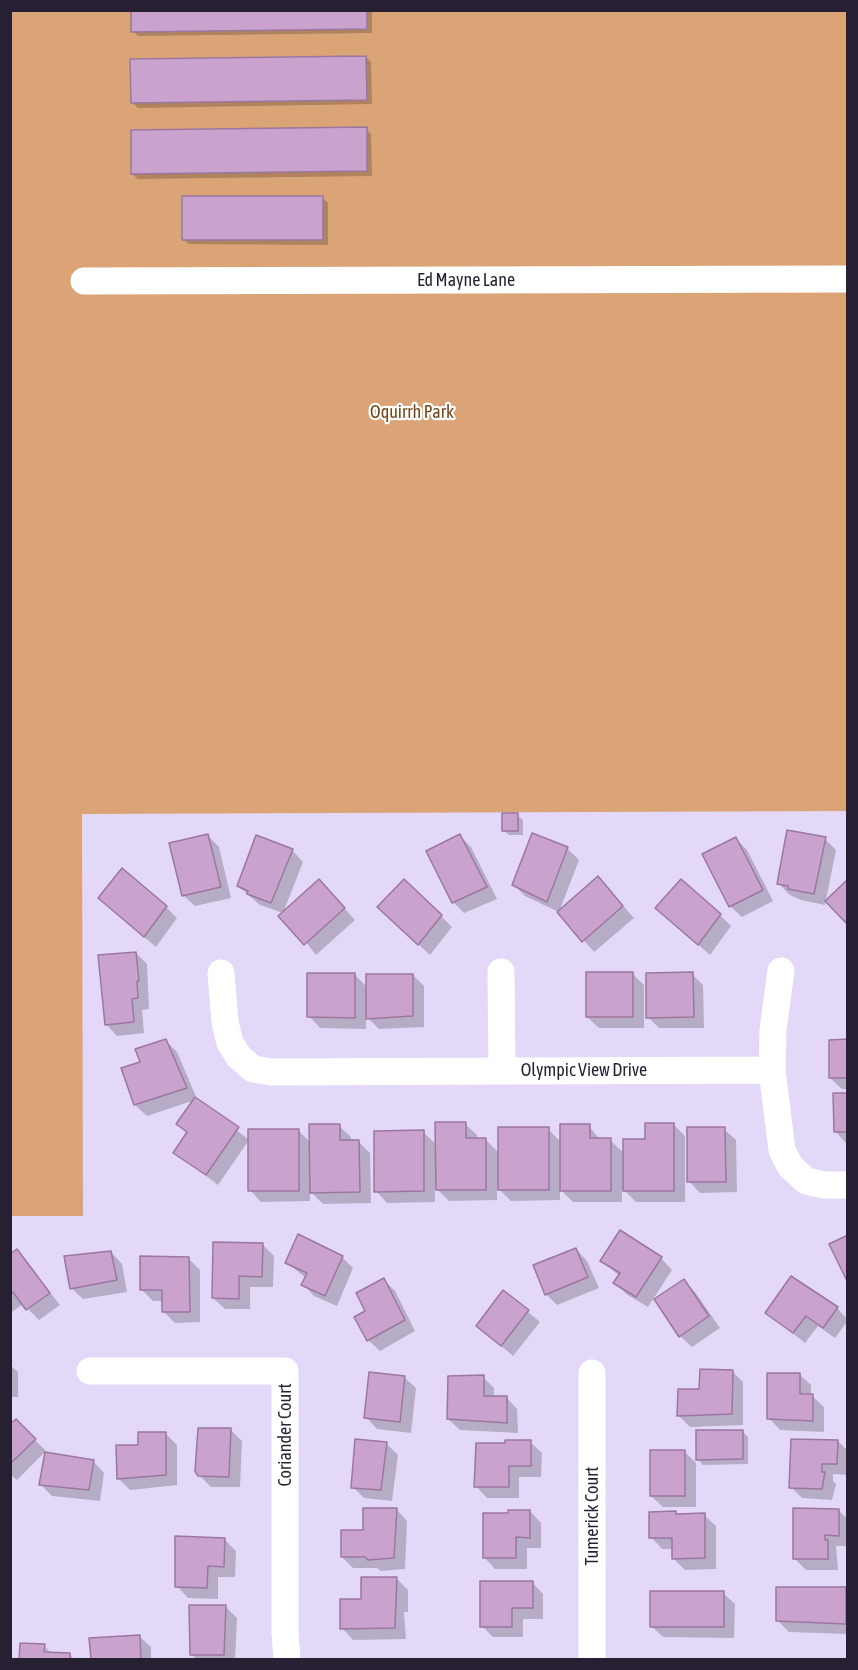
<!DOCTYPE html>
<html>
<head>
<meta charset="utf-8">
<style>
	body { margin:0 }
	#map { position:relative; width:858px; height:1670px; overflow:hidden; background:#e4d8f8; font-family:"Asap Condensed",sans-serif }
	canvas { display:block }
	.frame { position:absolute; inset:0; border:12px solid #271f32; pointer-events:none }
</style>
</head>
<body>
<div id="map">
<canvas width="858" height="1670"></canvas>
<div class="frame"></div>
</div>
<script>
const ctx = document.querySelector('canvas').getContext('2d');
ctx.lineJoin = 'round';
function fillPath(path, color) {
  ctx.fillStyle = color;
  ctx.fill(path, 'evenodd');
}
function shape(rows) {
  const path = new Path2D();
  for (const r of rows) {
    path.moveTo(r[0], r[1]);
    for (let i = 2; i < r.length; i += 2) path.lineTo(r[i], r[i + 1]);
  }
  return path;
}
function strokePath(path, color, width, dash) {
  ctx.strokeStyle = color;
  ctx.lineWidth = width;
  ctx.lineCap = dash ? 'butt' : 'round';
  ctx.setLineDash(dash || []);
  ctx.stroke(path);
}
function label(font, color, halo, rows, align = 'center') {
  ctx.font = font + ' "Asap Condensed",sans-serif';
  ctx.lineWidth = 4.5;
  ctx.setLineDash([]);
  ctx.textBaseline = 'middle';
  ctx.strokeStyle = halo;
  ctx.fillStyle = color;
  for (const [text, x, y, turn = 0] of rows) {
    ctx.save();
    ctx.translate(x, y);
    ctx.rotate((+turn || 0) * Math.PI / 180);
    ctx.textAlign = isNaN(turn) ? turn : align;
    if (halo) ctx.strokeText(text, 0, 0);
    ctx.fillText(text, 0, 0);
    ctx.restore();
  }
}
const green = shape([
	[11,11,847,11,847,811,82,814,83,1216,11,1216]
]);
const shadow = shape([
	[132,10,372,10,372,33,138,36,133,31],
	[366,57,371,62,372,104,138,108,133,103],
	[366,129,371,134,372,176,138,179,132,174],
	[322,197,328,203,328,245,189,244,183,239],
	[517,815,523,820,523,835,509,835,503,830],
	[208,836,219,847,231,898,195,906,183,895],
	[460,836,471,847,497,899,464,913,453,902],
	[735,838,747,850,773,901,742,917,730,906],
	[825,839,836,850,825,905,801,900,790,895,778,883],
	[567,848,579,860,559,912,609,890,634,918,594,952,559,912,525,896,514,885],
	[292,850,303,862,283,913,330,892,355,920,316,955,283,913,260,905,238,886],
	[166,907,177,918,156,947,111,909],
	[720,915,731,926,710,955,669,919],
	[441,916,452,927,430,955,390,918],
	[136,953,147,964,149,1009,142,1010,144,1033,117,1036,106,1024],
	[354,974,368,988,413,975,424,986,424,1027,379,1029,366,1016,366,1029,320,1028,309,1016],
	[633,974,644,985,644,1028,599,1028,587,1017],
	[692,974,703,985,704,1028,659,1028,648,1017],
	[166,1041,177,1052,197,1099,249,1140,218,1185,175,1152,188,1134,178,1124,195,1100,147,1116,135,1105,142,1063],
	[848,1041,848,1089,842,1089,830,1078],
	[848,1095,848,1143,846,1143,835,1131],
	[465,1124,477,1135,477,1140,486,1140,500,1154,548,1129,561,1142,589,1126,600,1140,610,1140,625,1154,674,1125,685,1136,685,1202,636,1202,622,1188,622,1202,573,1202,560,1189,560,1200,511,1201,497,1187,497,1200,449,1201,435,1187,435,1202,387,1203,376,1191,423,1132,437,1145],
	[339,1126,351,1137,351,1142,359,1142,370,1153,371,1203,323,1204,310,1191,310,1201,261,1202,250,1190,298,1130,311,1143],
	[724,1129,736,1140,737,1192,700,1193,689,1181],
	[262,1244,274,1256,273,1287,250,1287,250,1309,225,1309,213,1298],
	[576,1249,587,1261,599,1288,557,1305,546,1294],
	[17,1251,60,1305,39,1320,23,1304,10,1313,10,1256],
	[111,1252,122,1264,127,1292,83,1299,71,1288],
	[342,1257,353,1268,337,1306,314,1296,303,1284,306,1278,287,1263],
	[661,1258,672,1270,648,1307,626,1294,615,1282,619,1276,602,1260],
	[189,1259,200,1270,200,1322,175,1323,163,1311,163,1301,153,1301,141,1289],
	[384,1280,395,1291,415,1331,380,1351,368,1340,367,1312],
	[684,1281,695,1292,720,1328,692,1347,680,1336],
	[504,1292,540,1322,513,1356,478,1326],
	[837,1308,848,1320,835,1338,818,1326,805,1343,767,1313],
	[10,1365,18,1372,18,1397,10,1397],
	[732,1371,743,1382,743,1425,690,1427,679,1416],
	[799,1374,811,1385,811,1395,824,1407,824,1432,780,1430,769,1418],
	[404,1377,416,1388,411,1433,377,1429,366,1417],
	[483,1377,494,1388,494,1398,506,1397,517,1409,518,1433,460,1430,448,1419],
	[16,1421,46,1451,17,1480,10,1474,10,1426],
	[231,1430,242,1441,240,1487,211,1487,199,1475],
	[743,1432,748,1437,748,1464,703,1465,698,1459],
	[165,1433,177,1445,177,1485,130,1490,119,1479,140,1446],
	[838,1441,848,1451,848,1475,833,1474,833,1481,836,1484,832,1500,802,1498,791,1487],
	[530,1442,542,1453,541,1477,519,1477,519,1498,487,1498,476,1486,477,1444],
	[386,1443,398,1455,392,1501,364,1498,353,1487],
	[685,1452,696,1463,696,1507,663,1507,651,1496],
	[93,1461,104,1473,100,1501,52,1496,41,1485],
	[396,1509,407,1521,405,1569,381,1571,377,1568,353,1568,342,1557,364,1531],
	[530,1511,541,1523,541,1548,527,1548,527,1569,495,1569,484,1557,509,1515],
	[839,1511,848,1519,848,1546,836,1546,838,1570,806,1570,794,1558],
	[676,1513,678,1515,704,1515,716,1526,716,1569,685,1570,673,1558,673,1549,662,1549,651,1537],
	[224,1539,236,1551,235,1577,218,1577,218,1599,188,1598,177,1586],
	[397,1579,408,1590,408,1612,404,1612,406,1639,353,1640,342,1628,363,1601],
	[532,1582,543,1594,543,1619,523,1619,523,1637,493,1637,482,1626],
	[846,1588,848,1634,789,1632,777,1620],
	[723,1593,735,1604,734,1638,663,1637,651,1626],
	[225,1606,237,1618,235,1660,197,1660,192,1655],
	[139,1636,151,1647,151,1660,92,1660],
	[44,1646,52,1654,69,1654,75,1660,21,1660]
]);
const building = shape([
	[131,10,367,10,367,29,131,32,131,10],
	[366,56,367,100,131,103,130,59,366,56],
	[367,127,367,171,131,174,131,130,367,127],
	[182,196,323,196,323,240,182,240,182,196],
	[502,813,518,813,518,831,502,831,502,813],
	[787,830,826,837,814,894,788,889,788,886,777,884,787,830],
	[532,833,568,847,547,902,512,885,532,833],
	[208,834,221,887,182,896,169,843,208,834],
	[460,834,487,887,452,903,426,851,460,834],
	[256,835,293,849,271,903,247,894,248,891,237,886,256,835],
	[736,837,763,890,729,907,702,854,736,837],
	[122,868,167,906,144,937,98,898,122,868],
	[598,876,623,906,582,942,557,912,598,876],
	[319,879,345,908,304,945,278,916,319,879],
	[404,879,442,915,418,945,377,907,404,879],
	[681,879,721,914,698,945,655,908,681,879],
	[848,879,848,925,825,901,848,879],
	[136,952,139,981,137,981,138,998,132,999,134,1022,105,1025,98,955,136,952],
	[586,972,633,972,633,1017,586,1017,586,972],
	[693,972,694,1017,646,1018,646,973,693,972],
	[307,973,355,973,355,1018,307,1017,307,973],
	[366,974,413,974,413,1016,366,1019,366,974],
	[166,1039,187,1088,134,1105,121,1068,140,1062,135,1049,166,1039],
	[848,1039,848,1078,829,1078,829,1040,848,1039],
	[833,1093,848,1093,848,1132,834,1132,833,1093],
	[195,1097,239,1127,206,1175,173,1153,187,1132,176,1124,195,1097],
	[435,1122,466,1122,466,1138,486,1138,486,1190,436,1190,435,1122],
	[645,1123,674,1123,674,1191,623,1191,623,1139,645,1139,645,1123],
	[309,1124,340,1124,340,1140,359,1140,360,1192,310,1193,309,1124],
	[560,1124,590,1124,590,1138,611,1138,611,1191,560,1191,560,1124],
	[498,1127,549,1127,549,1190,498,1190,498,1127],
	[687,1127,725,1127,726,1182,687,1182,687,1127],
	[248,1129,299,1129,299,1191,248,1191,248,1129],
	[424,1130,424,1191,374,1192,374,1131,424,1130],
	[620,1230,662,1257,636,1297,613,1283,620,1273,600,1261,620,1230],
	[298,1234,343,1256,325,1296,301,1285,307,1273,285,1263,298,1234],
	[848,1235,848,1283,829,1244,848,1235],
	[213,1242,263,1243,262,1277,239,1276,239,1299,212,1298,213,1242],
	[576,1248,588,1277,545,1295,533,1265,576,1248],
	[17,1249,50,1293,26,1310,13,1292,10,1294,10,1254,17,1249],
	[111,1251,117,1280,70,1289,64,1256,111,1251],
	[140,1256,189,1257,190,1312,162,1312,162,1290,140,1290,140,1256],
	[791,1276,838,1307,823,1328,806,1316,793,1333,765,1313,791,1276],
	[384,1278,405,1320,367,1341,354,1317,365,1311,356,1293,384,1278],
	[684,1279,709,1316,679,1337,654,1299,684,1279],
	[503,1290,529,1310,501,1346,476,1326,503,1290],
	[700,1369,733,1370,732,1414,677,1416,678,1389,699,1389,700,1369],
	[369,1372,405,1376,400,1422,364,1418,369,1372],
	[767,1373,800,1373,800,1394,813,1394,813,1421,767,1419,767,1373],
	[484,1375,484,1396,507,1396,507,1423,447,1419,448,1376,484,1375],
	[16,1419,36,1439,10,1464,10,1424,16,1419],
	[198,1428,231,1428,229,1477,198,1476,195,1471,198,1428],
	[696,1430,743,1430,743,1459,696,1460,696,1430],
	[138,1432,166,1432,166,1475,117,1479,116,1445,138,1445,138,1432],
	[355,1439,387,1442,381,1490,351,1488,355,1439],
	[791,1439,838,1440,837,1464,822,1464,822,1472,825,1472,822,1489,789,1488,791,1439],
	[505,1440,531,1440,531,1466,509,1466,509,1487,474,1487,476,1443,505,1443,505,1440],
	[650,1450,685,1450,685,1496,650,1496,650,1450],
	[45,1452,94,1460,89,1490,39,1485,45,1452],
	[363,1508,397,1508,394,1558,368,1560,365,1557,341,1557,341,1530,363,1530,363,1508],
	[793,1508,839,1509,839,1536,825,1535,825,1540,828,1540,828,1559,793,1559,793,1508],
	[508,1510,530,1510,530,1538,516,1537,516,1558,483,1558,483,1513,508,1513,508,1510],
	[676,1511,676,1514,705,1513,705,1558,672,1559,672,1538,649,1538,649,1512,676,1511],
	[175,1536,225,1538,224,1567,208,1566,207,1588,175,1587,175,1536],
	[361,1577,397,1577,395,1628,340,1629,340,1599,361,1599,361,1577],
	[480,1581,533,1581,533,1608,512,1608,512,1627,480,1627,480,1581],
	[776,1587,846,1587,846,1624,776,1621,776,1587],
	[650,1591,724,1591,724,1627,650,1627,650,1591],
	[189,1605,226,1605,224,1655,190,1655,189,1605],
	[140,1635,141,1660,91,1660,89,1638,140,1635],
	[20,1643,45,1644,44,1652,70,1653,70,1660,19,1660,20,1643]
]);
const minor = shape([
	[84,281,848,279],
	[781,971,773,1030,772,1070,782,1150,790,1166,806,1181,824,1185,848,1185],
	[501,972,502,1070],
	[221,973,225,1022,230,1043,239,1057,253,1069,271,1072,772,1070],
	[90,1371,285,1371,285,1632,287,1660],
	[592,1373,592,1660]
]);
const streetNames = [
	["Ed Mayne Lane",466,280],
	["Olympic View Drive",584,1070],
	["Coriander Court",285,1435,-90],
	["Tumerick Court",592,1516,-90]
];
const parkNames = [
	["Oquirrh Park",412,412]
];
fillPath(green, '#daa476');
fillPath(shadow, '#0003');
fillPath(building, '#c9a3ce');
strokePath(building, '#9b77a0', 1.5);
strokePath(minor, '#fff', 27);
label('18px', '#271f32', '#fff', streetNames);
label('18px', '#724519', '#fff', parkNames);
</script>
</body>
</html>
